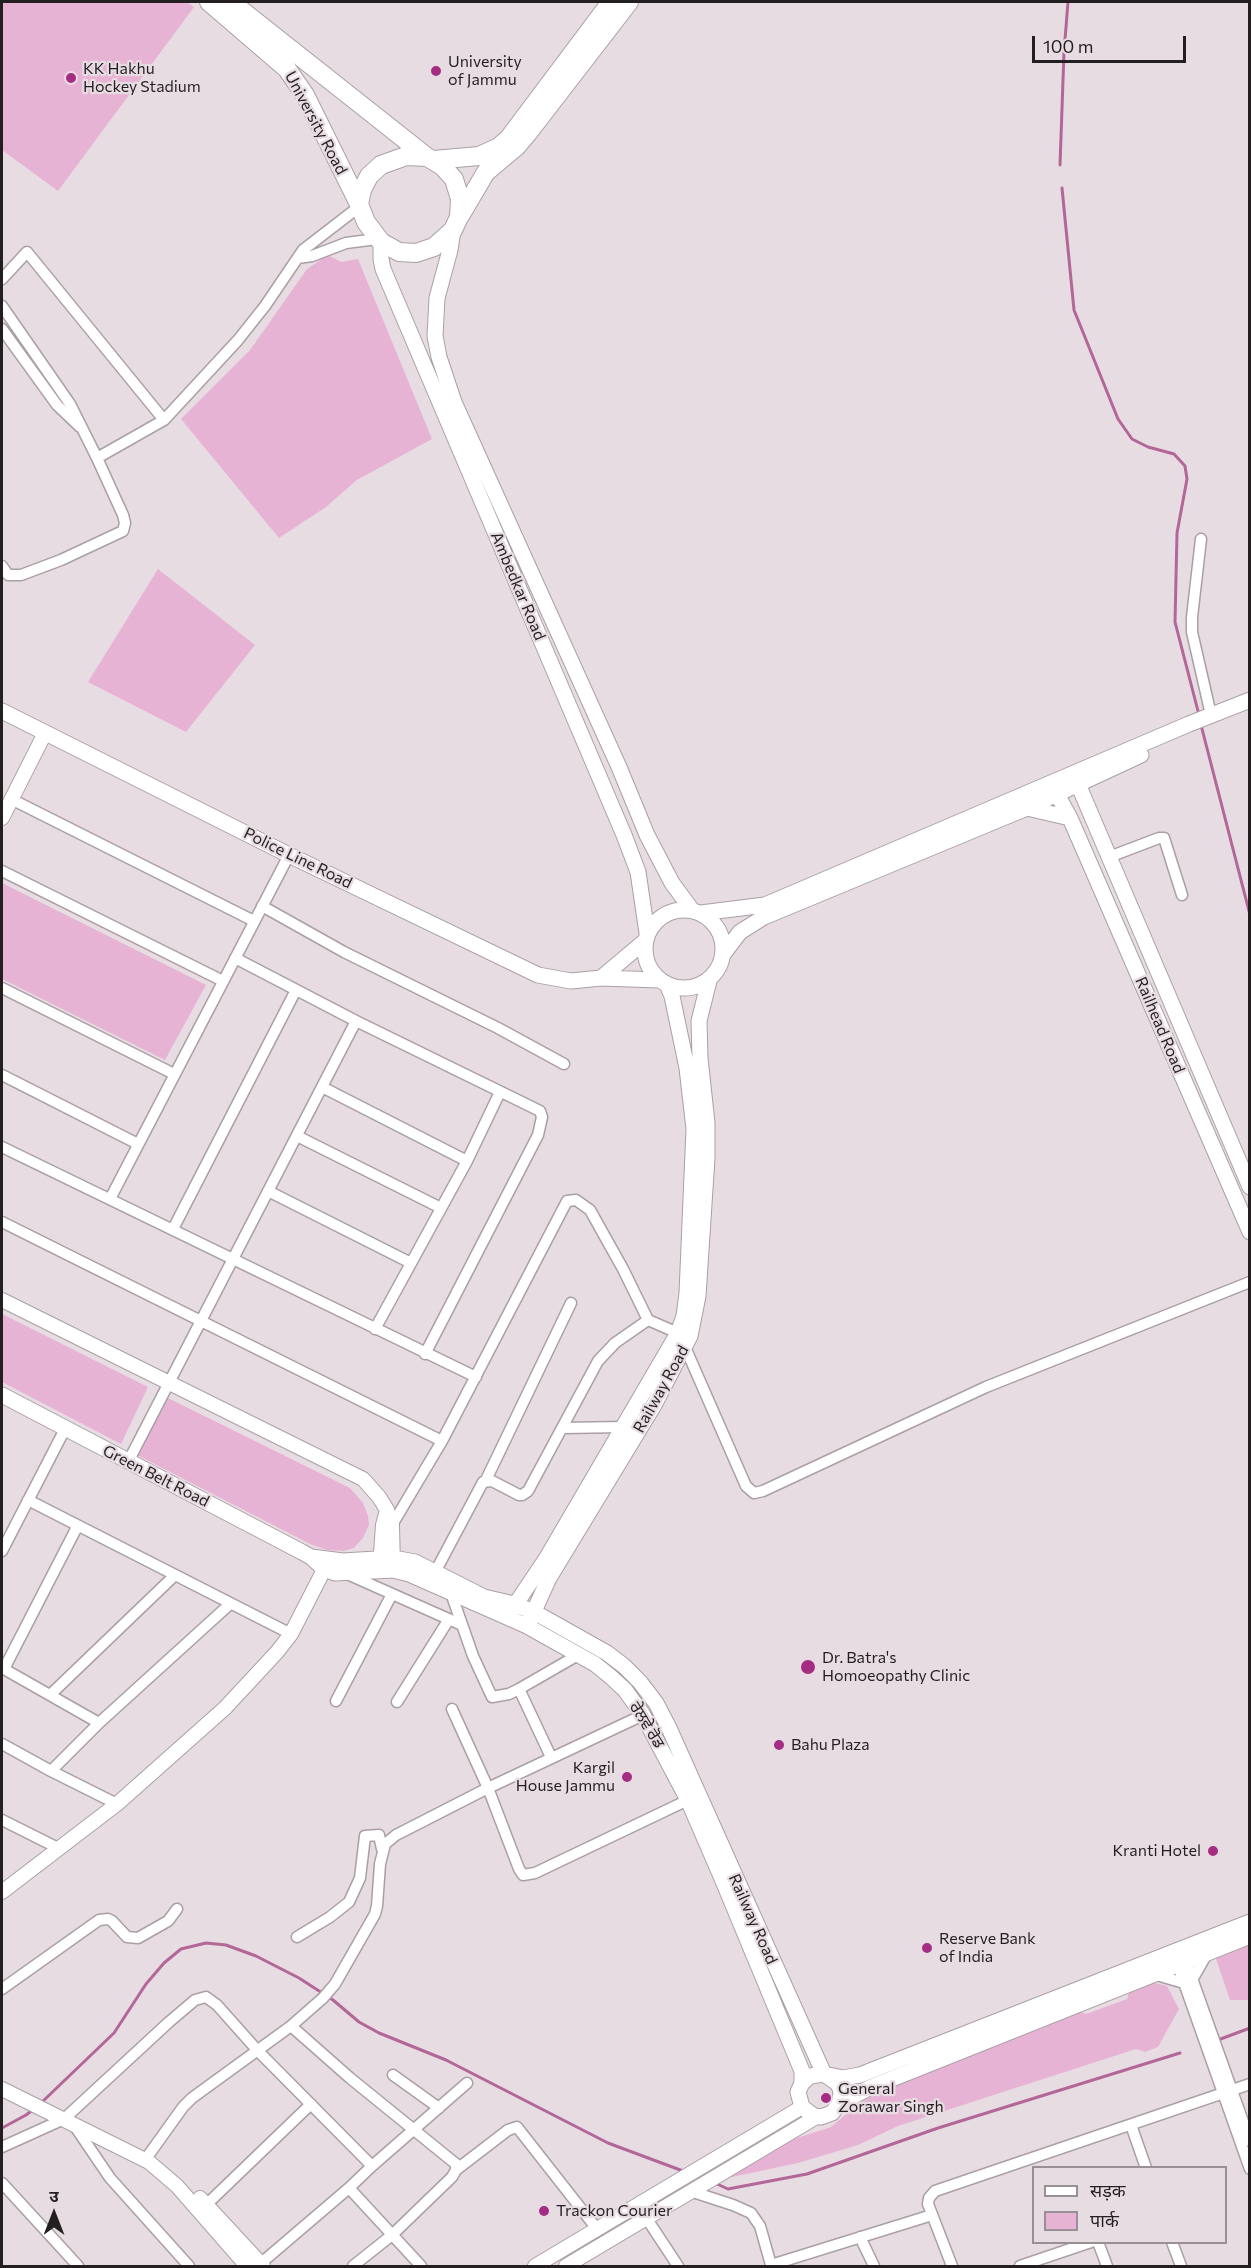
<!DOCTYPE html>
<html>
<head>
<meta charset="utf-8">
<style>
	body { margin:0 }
	#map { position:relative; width:1251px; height:2268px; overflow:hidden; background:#e8dce3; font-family:Commissioner,"Noto Sans Devanagari",sans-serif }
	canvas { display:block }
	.frame { position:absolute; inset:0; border:3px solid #231f21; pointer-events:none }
	.legend { position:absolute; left:1032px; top:2166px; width:195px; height:78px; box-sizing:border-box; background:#e8dce3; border:2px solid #999095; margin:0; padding:8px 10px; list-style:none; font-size:18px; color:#231f21 }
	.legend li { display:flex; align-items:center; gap:12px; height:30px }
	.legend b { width:30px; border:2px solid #999095 }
	.north { position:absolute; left:24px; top:2184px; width:60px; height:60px; -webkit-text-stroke:4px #e8dce3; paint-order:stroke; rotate:0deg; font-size:16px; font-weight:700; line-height:24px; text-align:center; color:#231f21 }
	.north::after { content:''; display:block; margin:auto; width:21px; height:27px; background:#231f21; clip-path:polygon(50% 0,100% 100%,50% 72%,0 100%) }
	.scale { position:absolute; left:1032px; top:36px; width:154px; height:27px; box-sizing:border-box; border:3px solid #231f21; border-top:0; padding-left:8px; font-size:18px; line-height:21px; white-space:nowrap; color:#231f21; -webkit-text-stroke:4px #e8dce3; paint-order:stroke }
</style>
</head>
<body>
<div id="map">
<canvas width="1251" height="2268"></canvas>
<div class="frame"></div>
<ul class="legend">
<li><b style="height:8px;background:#fff"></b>सड़क</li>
<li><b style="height:16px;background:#e7b3d4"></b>पार्क</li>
</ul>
<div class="north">उ</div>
<div class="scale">100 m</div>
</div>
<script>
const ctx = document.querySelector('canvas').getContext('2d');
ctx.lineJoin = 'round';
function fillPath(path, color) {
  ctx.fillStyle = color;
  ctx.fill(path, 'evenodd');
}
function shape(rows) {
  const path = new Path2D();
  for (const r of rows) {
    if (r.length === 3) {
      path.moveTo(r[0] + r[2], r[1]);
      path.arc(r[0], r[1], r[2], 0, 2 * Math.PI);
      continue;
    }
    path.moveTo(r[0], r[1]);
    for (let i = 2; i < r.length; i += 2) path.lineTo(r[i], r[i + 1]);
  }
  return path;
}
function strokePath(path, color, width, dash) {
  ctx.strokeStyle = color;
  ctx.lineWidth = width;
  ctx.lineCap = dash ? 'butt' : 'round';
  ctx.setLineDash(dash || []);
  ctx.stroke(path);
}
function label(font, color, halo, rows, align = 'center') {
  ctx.font = font + ' Commissioner,"Noto Sans Gurmukhi",sans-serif';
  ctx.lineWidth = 4.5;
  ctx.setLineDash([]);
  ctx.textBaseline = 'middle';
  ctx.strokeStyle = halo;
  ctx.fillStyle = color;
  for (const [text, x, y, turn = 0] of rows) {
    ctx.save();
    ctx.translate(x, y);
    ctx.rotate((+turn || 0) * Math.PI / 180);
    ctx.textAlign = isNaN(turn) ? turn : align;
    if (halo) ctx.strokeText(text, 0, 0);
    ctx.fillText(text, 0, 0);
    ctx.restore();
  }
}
const green = shape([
	[2,2,187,2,194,7,58,191,2,150],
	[328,255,341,262,358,259,432,439,357,480,326,507,279,538,181,419,250,350,307,269],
	[158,569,255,645,186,732,88,682],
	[2,883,206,985,165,1060,2,979],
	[2,1314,148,1387,121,1444,2,1382],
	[166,1397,350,1488,363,1503,368,1516,369,1525,363,1538,354,1548,343,1551,327,1550,310,1544,135,1454],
	[1249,1939,1249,2000,1230,2000,1214,1953],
	[1151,1982,1167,1986,1179,2009,1158,2047,1145,2052,1136,2049,898,2126,858,2145,798,2163,718,2180,781,2143,831,2127,858,2104,909,2077,1075,2009,1086,2014,1127,1999,1131,1986]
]);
const stream = shape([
	[1060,165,1064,52,1068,2],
	[1062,188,1074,310,1118,419,1132,439,1148,447,1174,454,1185,466,1187,479,1177,533,1175,622,1199,715],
	[1201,725,1250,915],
	[1218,2040,1250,2028],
	[41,2103,114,2033,146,1984,164,1963,181,1949,206,1943,226,1945,256,1956,299,1978,333,2000,359,2022,379,2033,446,2060,608,2143,683,2171],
	[2,2128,26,2115,34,2109],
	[715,2183,728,2189,807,2174,938,2128,1180,2053]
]);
const minor = shape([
	[298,258,312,256,346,243,377,239],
	[2,279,27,252,164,420],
	[2,306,70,404,97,458,164,420,238,340,265,306,303,250,360,206],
	[2,329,57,405,80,427],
	[1201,539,1192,617,1192,632,1211,715],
	[2,566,8,575,21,575,61,560,123,531,125,523,123,515,97,458],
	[11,799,254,921],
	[1109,857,1159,838,1164,838,1182,895],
	[2,871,223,981],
	[262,906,344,952,498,1028,564,1064],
	[235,958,356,1021],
	[2,988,174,1074],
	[2,1075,138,1144],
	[322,1087,467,1161],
	[297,1136,441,1208],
	[2,1147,476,1377],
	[268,1191,411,1263],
	[110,1199,289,855],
	[2,1222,442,1441],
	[173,1229,296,990],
	[375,1329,467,1161,500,1092],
	[685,1347,746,1486,754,1493,763,1491,986,1387,1250,1282],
	[563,1428,623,1427],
	[128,1462,356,1021,540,1111,542,1117,538,1135,425,1354],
	[486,1480,571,1303],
	[28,1500,291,1634],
	[392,1525,442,1441,567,1201,576,1200,590,1210,623,1269,648,1320],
	[77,1527,4,1669,99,1723,51,1771,117,1804],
	[2,1551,65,1429],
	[345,1573,462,1625],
	[432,1578,483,1482,492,1481,519,1495,522,1495,528,1491,598,1361,615,1343,648,1320,678,1333],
	[451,1593,473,1656,492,1697,509,1694,519,1689,578,1655],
	[519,1689,551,1757],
	[50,1695,174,1576],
	[336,1701,392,1594],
	[397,1702,449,1619],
	[643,1715,488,1788,519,1869,523,1875,535,1873,688,1800],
	[99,1723,230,1604],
	[2,1744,51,1771],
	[2,1820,58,1848],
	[297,1937,330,1917,349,1902,360,1878,365,1836,379,1835,382,1849],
	[1184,1956,1250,2141],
	[1176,1960,1250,2169],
	[1153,1974,1184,1983],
	[1192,1980,1208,1952],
	[2,1989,99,1920,108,1919,112,1921,127,1937,138,1938,168,1921,177,1909],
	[291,2026,350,2078,456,2164,456,2170,452,2177,392,2235,353,2266],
	[393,2075,439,2108],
	[74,2125,110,2178,189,2266],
	[1131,2125,1146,2168],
	[2,2147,64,2119,169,2022,195,2000,206,1997,217,2005,258,2051,372,2166],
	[145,2160,183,2107,192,2098,291,2026,323,1998,335,1984,375,1914,377,1906,380,1864,385,1844,396,1835,488,1788,452,1709],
	[456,2170,508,2130,517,2127,597,2229],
	[2,2183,78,2266],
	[349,2188,421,2266],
	[693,2192,733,2205,751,2213,760,2226,771,2265],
	[206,2205,311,2104],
	[647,2219,678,2266],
	[860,2237,874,2266],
	[1098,2242,1107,2266],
	[1172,2242,1181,2266],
	[260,2264,349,2188,372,2166,467,2083],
	[771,2266,771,2265,932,2215],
	[952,2266,928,2204,929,2198,935,2191,1250,2084],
	[1020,2266,1091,2242]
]);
const tertiary = shape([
	[2,818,45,733],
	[2,1300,363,1479,379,1497,387,1510,392,1525,393,1568],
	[380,1567,383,1525,387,1510],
	[2,1892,117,1804,225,1708,277,1652,291,1634,329,1560],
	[2,2089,149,2162,177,2186,247,2266],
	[200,2198,263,2266],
	[535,2266,802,2107],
	[566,2266,818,2116]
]);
const secondary = shape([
	[453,230,450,250,437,298,435,336,439,357,454,402,619,767,647,835,672,883,692,910],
	[381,242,381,259,383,269,624,835,638,872,647,933],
	[2,711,289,855,538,975,571,981,601,978,659,980],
	[1075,777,1250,1187],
	[1052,785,1070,818,1250,1232],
	[1027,808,1070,818],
	[684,949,39],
	[701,913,765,905,1189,724,1250,700],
	[724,953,740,932,764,917,1027,808,1141,755],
	[601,978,645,941],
	[2,1395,302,1552,311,1557,324,1569,335,1573,393,1570,409,1574,527,1626,595,1664,611,1677,625,1690,643,1715,688,1800,723,1881,802,2071,802,2083,798,2092,802,2107,814,2116,821,2117,832,2113,839,2104,841,2095,840,2088,837,2083,824,2074,810,2076,802,2083],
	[311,1557,343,1561,393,1558,415,1562,484,1597,514,1604,534,1612,607,1653,624,1666,640,1682,656,1703,669,1728,824,2074,843,2078,860,2075,1250,1922],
	[511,1611,546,1559,678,1333,684,1316,687,1293,694,1129,687,1068,672,996,667,984],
	[530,1620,549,1578,654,1405,690,1336,698,1296,707,1158,707,1123,700,1058,699,1021,709,981],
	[839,2104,869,2088,1250,1936]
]);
const primary = shape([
	[209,2,287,69,305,95,359,204],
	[231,2,427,157],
	[406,156,427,157,442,166,454,179,460,199,459,217,453,230,434,247,416,253,399,252,381,242,366,222,359,204,362,190,369,176,381,165,406,156],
	[434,160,479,156,499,147,509,138,611,2],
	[460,216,486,172,517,146,528,133,629,2]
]);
const markers = [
	[436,71,6,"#a42c83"],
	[71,78,6,"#a42c83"],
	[808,1667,8,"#a42c83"],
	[779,1745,6,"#a42c83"],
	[627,1777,6,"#a42c83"],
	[1213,1851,6,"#a42c83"],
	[927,1948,6,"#a42c83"],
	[826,2098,6,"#a42c83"],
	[544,2211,6,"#a42c83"]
];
const poiNames = [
	["University",448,62],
	["of Jammu",448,80],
	["KK Hakhu",83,69],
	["Hockey Stadium",83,87],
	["Dr. Batra's",822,1658],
	["Homoeopathy Clinic",822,1676],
	["Bahu Plaza",791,1745],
	["Kargil",615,1768,"right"],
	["House Jammu",615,1786,"right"],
	["Kranti Hotel",1201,1851,"right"],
	["Reserve Bank",939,1939],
	["of India",939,1957],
	["General",838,2089],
	["Zorawar Singh",838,2107],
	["Trackon Courier",556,2211]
];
const streetNames = [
	["University Road",316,123,62],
	["Ambedkar Road",518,586,67],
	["Police Line Road",298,858,26],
	["Railhead Road",1160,1025,67],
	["Railway Road",661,1389,-61],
	["Green Belt Road",156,1476,27],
	["ਰੇਲਵੇ ਰੋਡ",647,1725,58],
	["Railway Road",753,1919,66]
];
fillPath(green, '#e7b3d4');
strokePath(stream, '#b26798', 3);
strokePath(minor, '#aa9fa6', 13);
strokePath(tertiary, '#aa9fa6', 16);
strokePath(secondary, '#aa9fa6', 17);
strokePath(primary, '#aa9fa6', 20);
strokePath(minor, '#fff', 10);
strokePath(tertiary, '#fff', 14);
strokePath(secondary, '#fff', 15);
strokePath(primary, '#fff', 18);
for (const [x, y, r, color] of markers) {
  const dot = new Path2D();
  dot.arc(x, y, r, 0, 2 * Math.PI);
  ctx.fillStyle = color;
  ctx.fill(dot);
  strokePath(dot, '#e8dce3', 2);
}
label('16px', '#231f21', '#e8dce3', poiNames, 'left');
label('16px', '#231f21', '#e8dce3', streetNames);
</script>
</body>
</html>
